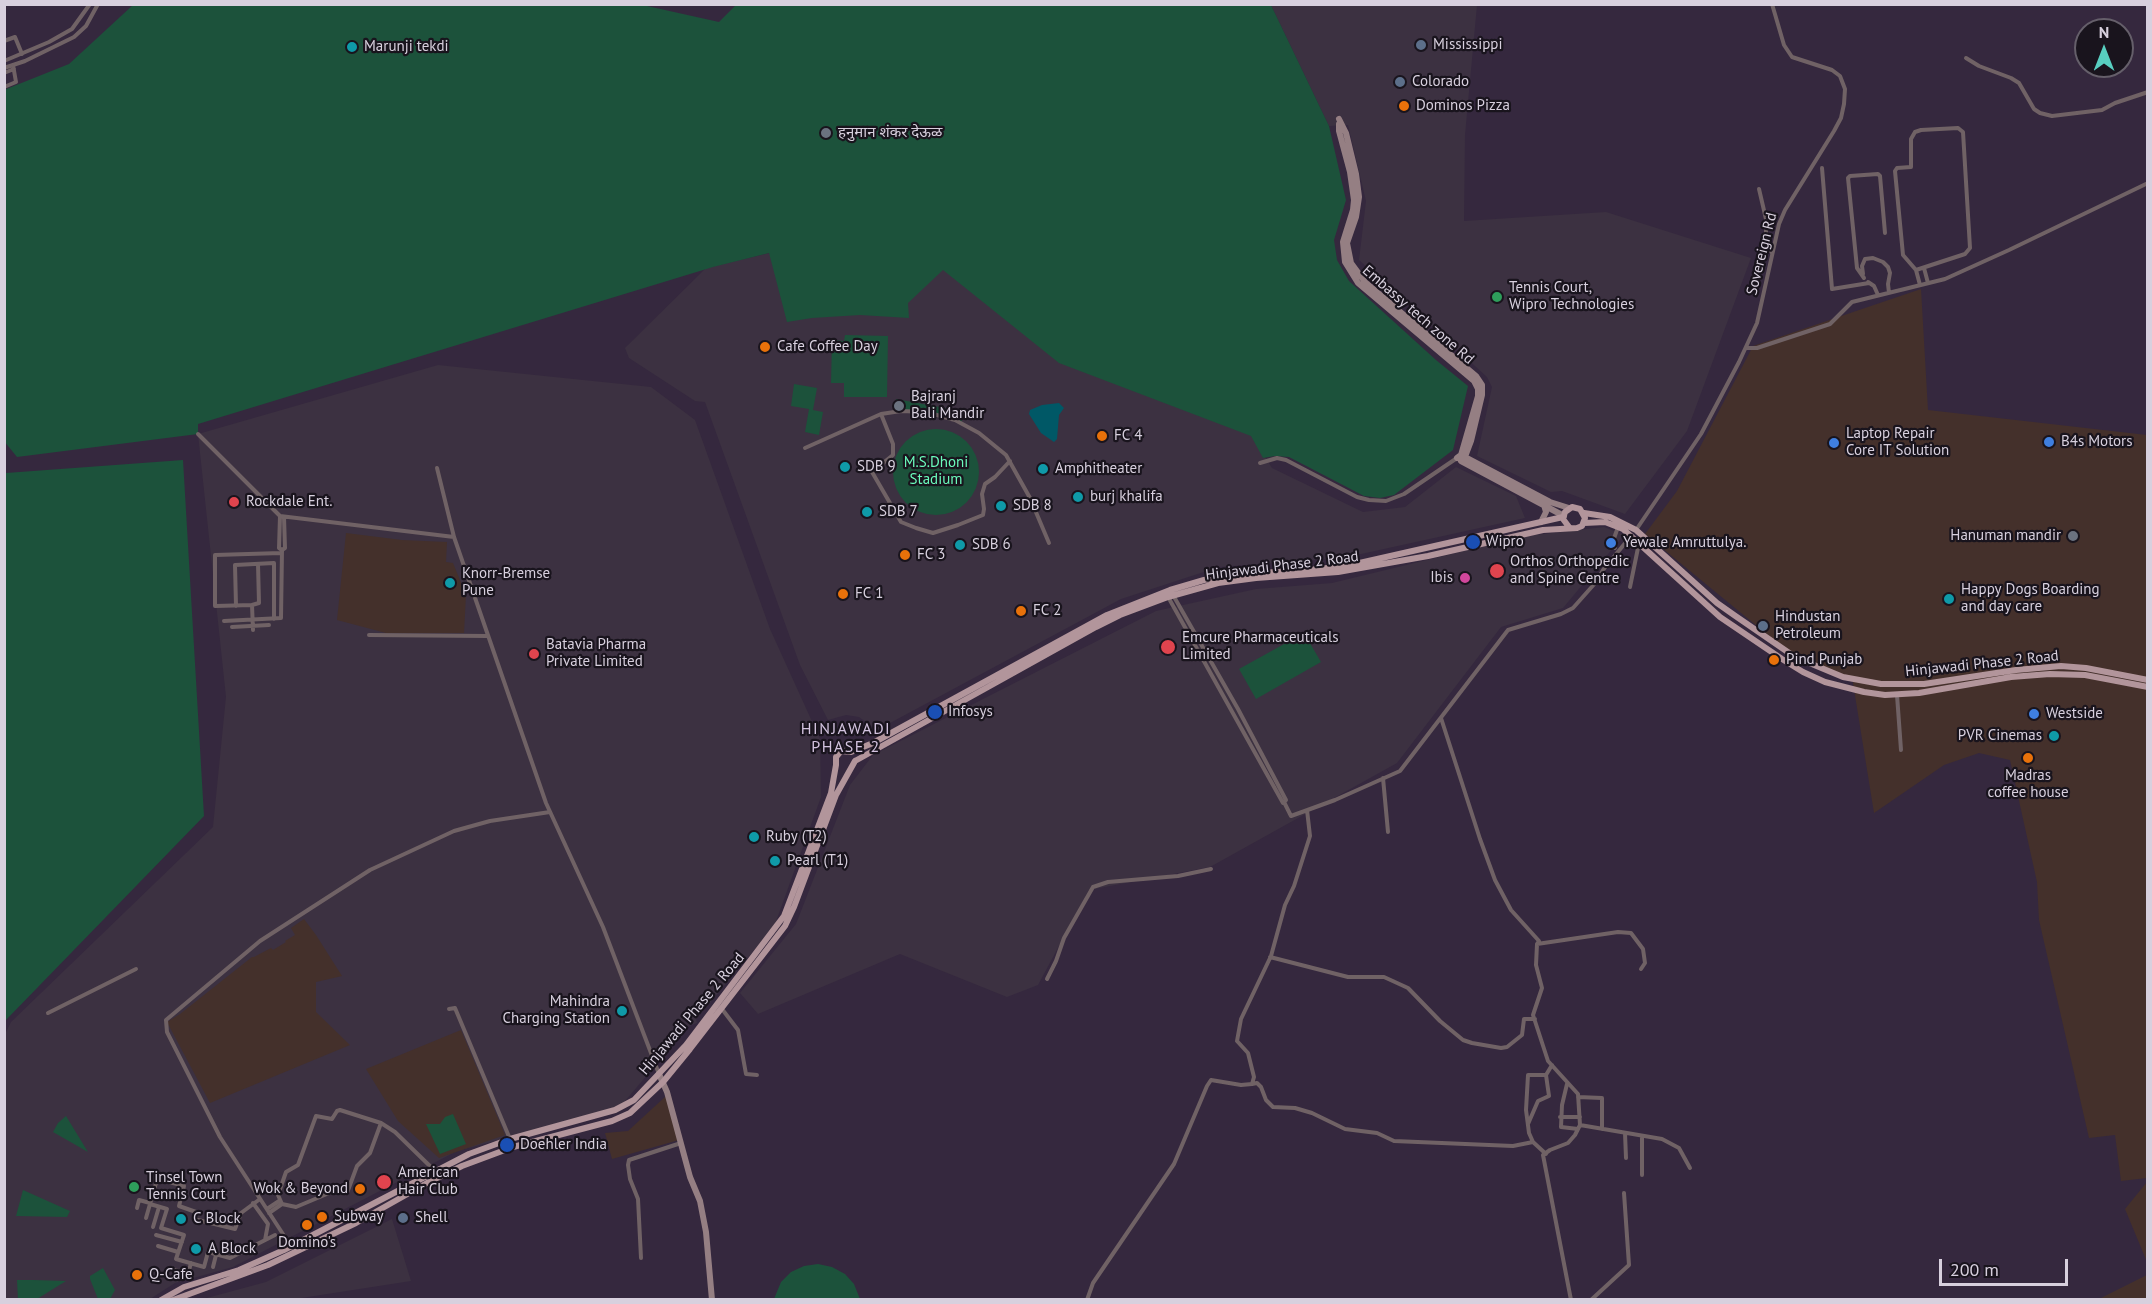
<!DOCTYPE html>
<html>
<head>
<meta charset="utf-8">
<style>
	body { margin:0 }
	#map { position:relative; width:2152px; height:1304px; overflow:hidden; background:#35283e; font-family:"PT Sans",sans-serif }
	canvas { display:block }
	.frame { position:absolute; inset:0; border:6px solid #d8d0de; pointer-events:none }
	.north { position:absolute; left:2074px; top:18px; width:60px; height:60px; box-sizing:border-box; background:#19141d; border:2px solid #655f6a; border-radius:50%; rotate:0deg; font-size:16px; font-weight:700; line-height:24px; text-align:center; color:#d8d0de }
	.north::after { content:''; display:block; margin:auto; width:21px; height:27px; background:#58cec0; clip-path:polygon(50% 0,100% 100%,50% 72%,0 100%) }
	.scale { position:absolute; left:1939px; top:1259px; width:129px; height:27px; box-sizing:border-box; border:3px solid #d8d0de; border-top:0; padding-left:8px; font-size:18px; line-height:21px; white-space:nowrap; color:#d8d0de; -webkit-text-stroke:4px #19141d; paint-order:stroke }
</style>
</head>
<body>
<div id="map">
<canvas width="2152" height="1304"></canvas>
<div class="frame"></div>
<div class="north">N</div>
<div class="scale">200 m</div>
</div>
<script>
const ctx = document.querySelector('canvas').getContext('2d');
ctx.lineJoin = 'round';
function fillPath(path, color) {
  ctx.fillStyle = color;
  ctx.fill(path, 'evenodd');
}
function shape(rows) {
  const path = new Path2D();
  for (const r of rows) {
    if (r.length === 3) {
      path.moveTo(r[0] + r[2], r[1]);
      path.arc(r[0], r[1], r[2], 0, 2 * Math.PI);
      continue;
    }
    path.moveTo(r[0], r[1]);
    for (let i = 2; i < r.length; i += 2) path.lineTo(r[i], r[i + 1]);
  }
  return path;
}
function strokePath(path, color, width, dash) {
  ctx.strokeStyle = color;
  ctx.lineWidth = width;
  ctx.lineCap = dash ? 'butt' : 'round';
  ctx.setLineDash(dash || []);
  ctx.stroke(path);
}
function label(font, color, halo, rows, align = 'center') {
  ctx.font = font + ' "PT Sans","Noto Sans Devanagari",sans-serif';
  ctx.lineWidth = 4.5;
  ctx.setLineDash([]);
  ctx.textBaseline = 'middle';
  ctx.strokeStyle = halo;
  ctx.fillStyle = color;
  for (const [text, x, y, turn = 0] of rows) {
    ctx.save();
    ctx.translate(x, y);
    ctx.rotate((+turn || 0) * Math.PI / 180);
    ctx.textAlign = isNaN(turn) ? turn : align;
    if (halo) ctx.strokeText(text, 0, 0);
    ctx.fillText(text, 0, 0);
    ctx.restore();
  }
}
const commercial = shape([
	[1271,5,1477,5,1465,135,1464,221,1606,212,1751,258,1687,431,1625,514,1562,491,1551,492,1477,456,1492,387,1487,377,1359,260,1366,201,1348,125,1329,126],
	[882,237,1251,434,1272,468,1363,512,1405,507,1456,467,1516,496,1525,518,1343,558,1219,567,1121,599,877,730,859,717,846,715,828,720,800,665,705,402,695,401,629,358,625,348,706,268,808,244],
	[438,365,651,387,695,420,770,629,820,739,821,797,774,927,696,1019,697,1023,689,1026,619,1108,457,1151,233,1267,175,1283,150,1299,5,1300,5,1034,11,1022,213,827,226,697,198,434],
	[1604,527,1624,535,1563,608,1501,627,1397,763,1210,867,1089,890,1038,985,1007,997,900,954,758,1014,740,993,796,924,850,785,873,755,1156,611,1256,589,1332,583,1526,536],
	[392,1219,411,1281,295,1299,203,1299,266,1282]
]);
const industrial = shape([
	[1921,289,1928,410,2147,435,2147,1178,2121,1181,2115,1135,2089,1138,2039,920,2037,882,2010,760,1979,753,1944,765,1874,813,1852,677,1826,671,1780,645,1645,534,1677,491,1753,346],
	[346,533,402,540,447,542,446,562,453,563,466,595,464,633,386,633,337,620],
	[304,919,316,935,342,976,316,982,316,1012,350,1045,210,1103,167,1022,180,1014,252,957,254,957,271,948,273,950,286,942,285,941,295,935,291,928],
	[461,1030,505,1135,439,1158,398,1121,366,1069],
	[666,1096,679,1140,612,1159,605,1133,628,1131],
	[2147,1182,2147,1262,2125,1209],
	[2147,1275,2147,1299,2099,1299]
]);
const green = shape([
	[638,4,719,22,737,4,1271,5,1329,126,1346,200,1334,240,1337,260,1349,281,1436,360,1468,386,1453,450,1394,495,1380,498,1364,496,1289,457,1275,456,1263,458,1251,436,1059,363,943,270,908,303,909,318,860,315,812,318,787,322,769,253,713,267,198,424,198,434,17,457,4,441,4,90,69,64,133,5],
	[845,335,888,336,887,397,844,397,844,383,831,383,832,340,844,341],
	[794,384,817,388,813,410,823,412,819,435,805,432,809,409,791,406],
	[896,399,961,411,962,423,928,413,895,412],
	[936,472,43],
	[183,460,204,816,5,1021,4,488,6,473],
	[1304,633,1321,662,1256,699,1239,669],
	[453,1114,466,1144,440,1154,426,1124,440,1124,445,1117],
	[66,1116,88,1152,53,1132,58,1123],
	[23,1190,70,1211,67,1217,16,1216],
	[818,1264,832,1267,845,1274,854,1284,860,1299,774,1299,781,1282,791,1272,804,1266],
	[103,1268,115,1290,110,1299,98,1299,90,1279,90,1276],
	[17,1280,33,1280,66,1281,37,1299,18,1300]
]);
const water = shape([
	[1059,403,1064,408,1059,415,1057,439,1054,442,1041,433,1029,414,1030,410,1042,405]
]);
const street = shape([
	[4,41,15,37,22,54],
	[1966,58,1979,66,2011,78,2019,83,2034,109,2040,113,2052,116,2102,110,2115,103,2148,92],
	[4,61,49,42,72,29,90,4],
	[4,68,25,61,74,37,86,26,98,4],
	[4,73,14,69],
	[4,87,16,82,13,65],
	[1958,128,1963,132,1970,248,1965,254,1916,270,1903,255,1895,171,1897,168,1911,167,1911,139,1915,132,1921,130,1958,128],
	[1822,168,1832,289,1869,283],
	[1759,189,1766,219,1766,244,1772,253],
	[1924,268,1928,283],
	[1916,270,1920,285],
	[1863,274,1862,266,1865,259,1873,258,1883,262,1888,267,1890,273,1888,284,1889,293],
	[1864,278,1857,268,1848,178,1850,176,1878,174,1880,176,1885,233],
	[1868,282,1874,286,1878,295],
	[1746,348,1757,348,1830,324,1852,302,1945,279,2009,250,2148,183],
	[881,414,893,444,893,455,872,472,901,522,916,528,933,533,958,525,983,515,984,509,982,494,985,484,995,477,1010,461],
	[198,434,280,516,454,537],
	[805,448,881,414,901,411,926,412,955,420,979,433,1006,455,1030,498,1049,543],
	[1260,463,1277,458,1286,460,1357,497,1369,500,1386,501,1404,494,1457,458],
	[437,468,454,537,546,803,603,927,659,1074],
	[280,516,279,548,282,550,285,548,284,517],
	[1636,530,1701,434,1739,362,1757,323,1779,224,1785,210,1834,131,1841,118,1844,104,1845,89,1840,76,1832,70,1792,57,1784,45,1772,4],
	[1615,548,1612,544,1618,527],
	[1630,587,1639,543],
	[1167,595,1283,803,1286,800,1238,709,1173,595],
	[252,605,259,603,258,564],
	[236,606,235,565,274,563,274,619],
	[224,621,281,618,282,550],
	[232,627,269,625],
	[253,630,252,605,215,606,215,555,281,553],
	[369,635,487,636],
	[1897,695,1901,750],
	[1441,718,1480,839,1495,880,1511,910,1539,941,1537,944,1536,965,1542,988,1533,1015,1548,1061,1578,1094,1580,1125,1575,1135,1568,1143,1550,1150,1543,1155,1571,1300],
	[1383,778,1388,832],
	[1284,802,1291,816,1335,800,1400,771,1508,630,1561,614,1573,608,1597,581,1603,570,1631,536],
	[1537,944,1618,932,1631,933,1643,949,1645,963,1641,969],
	[1270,957,1348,977,1384,977,1408,988,1440,1021,1463,1040,1472,1043,1501,1048,1507,1047,1522,1035,1524,1019,1535,1019],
	[1047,979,1056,961,1064,938,1093,887,1108,882,1178,876,1211,869],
	[449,1009,455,1008,510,1139],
	[722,1009,738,1030,746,1074,757,1075],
	[48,1013,136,969],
	[1252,1084,1257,1083,1261,1087,1266,1100,1273,1107,1295,1108,1312,1113,1345,1129,1377,1133,1394,1141,1513,1146,1533,1142,1546,1154],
	[1567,1084,1562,1105,1561,1127,1578,1129],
	[1578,1097,1602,1098,1602,1129],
	[1560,1117,1580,1117],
	[381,1123,340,1110,337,1111,332,1119,316,1116,298,1165,286,1172,278,1195,282,1204,296,1207,334,1191,347,1193,357,1166,370,1153,381,1123,395,1132,435,1171],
	[1528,1124,1538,1101,1549,1096,1546,1075],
	[1580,1125,1662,1139,1679,1148,1690,1168],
	[1625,1133,1626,1158],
	[1642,1136,1642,1175],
	[1533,1142,1529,1133,1526,1110,1528,1075,1546,1075,1552,1065],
	[260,1199,241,1213,235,1229,194,1219,196,1212,179,1206,184,1186,162,1180,156,1183,150,1204,167,1209,161,1228,184,1235,176,1259,204,1267,208,1252,230,1258,275,1235],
	[253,1203,268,1224,265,1240],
	[137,1208,139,1200,150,1203],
	[267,1209,279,1201],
	[269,1213,282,1204],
	[146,1218,150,1204],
	[153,1227,159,1207],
	[156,1235,182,1242],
	[158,1246,178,1252],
	[292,1248,220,1137,167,1032,166,1020,260,941,370,870,454,831,490,821,550,812],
	[641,1258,638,1199,630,1179,628,1165,629,1160,681,1143],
	[213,1267,216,1255],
	[171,1269,188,1274,191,1263],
	[1087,1300,1093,1283,1174,1164,1207,1086,1211,1080,1241,1085,1252,1084,1254,1077,1248,1053,1237,1041,1241,1019,1271,956,1285,905,1294,886,1310,836,1307,810],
	[1591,1300,1629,1265,1624,1193]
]);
const secondary = shape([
	[1339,119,1346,133,1356,174,1359,197,1356,217,1347,243,1351,263,1365,282,1476,376,1482,385,1482,395,1471,441,1463,462],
	[1339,124,1339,131,1350,172,1354,200,1353,210,1343,242,1345,262,1358,283,1474,381,1478,389,1478,396,1461,455],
	[1457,458,1461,455,1550,502,1569,508],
	[1461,461,1564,516],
	[1541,522,1546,512,1544,505],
	[659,1074,667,1092,690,1177,700,1201,706,1232,712,1300]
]);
const primary = shape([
	[1584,513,1610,517,1636,530,1717,603,1734,615,1795,657,1843,677,1881,684,1924,684,2016,670,2061,666,2086,668,2148,680],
	[1584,523,1605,522,1623,529,1720,617,1782,659,1803,672,1825,682,1864,692,1885,695,1919,693,2011,677,2050,674,2085,675,2148,687],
	[855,761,1096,627,1120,615,1168,597,1218,583,1256,578,1338,572,1428,556,1543,530,1577,528,1582,526,1585,518,1580,509,1572,507,1565,512,1563,519,1569,527],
	[161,1300,184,1287,239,1270,284,1250,469,1154,510,1139,615,1110,634,1100,686,1045,784,916,831,793,836,765,836,757,841,751,851,752,873,743,1107,615,1170,590,1204,580,1232,575,1320,569,1355,564,1563,517],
	[173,1300,268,1265,356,1223,427,1183,462,1166,513,1147,612,1121,630,1113,663,1082,690,1049,785,926,794,907,836,795,855,761]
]);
const markers = [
	[1421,45,6,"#5c6f8a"],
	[352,47,6,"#0f9aa8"],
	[1400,82,6,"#5c6f8a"],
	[1404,106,6,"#e8710a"],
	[826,133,6,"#6b7280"],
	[1497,297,6,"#2e9e5b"],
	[765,347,6,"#e8710a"],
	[899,406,6,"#6b7280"],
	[1102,436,6,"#e8710a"],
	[2049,442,6,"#3f7fe0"],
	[1834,443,6,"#3f7fe0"],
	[845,467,6,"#0f9aa8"],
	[1043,469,6,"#0f9aa8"],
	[1078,497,6,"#0f9aa8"],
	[234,502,6,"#e0444e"],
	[1001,506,6,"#0f9aa8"],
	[867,512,6,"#0f9aa8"],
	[2073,536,6,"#6b7280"],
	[1473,542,8,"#1a4fb4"],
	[1611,543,6,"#3f7fe0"],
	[960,545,6,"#0f9aa8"],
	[905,555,6,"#e8710a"],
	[1497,571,8,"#e0444e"],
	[1465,578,6,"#d1479c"],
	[450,583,6,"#0f9aa8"],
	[843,594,6,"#e8710a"],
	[1949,599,6,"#0f9aa8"],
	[1021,611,6,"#e8710a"],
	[1763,626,6,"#5c6f8a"],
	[1168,647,8,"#e0444e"],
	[534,654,6,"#e0444e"],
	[1774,660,6,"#e8710a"],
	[935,712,8,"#1a4fb4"],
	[2034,714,6,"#3f7fe0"],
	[2054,736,6,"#0f9aa8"],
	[2028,758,6,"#e8710a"],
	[754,837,6,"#0f9aa8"],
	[775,861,6,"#0f9aa8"],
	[622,1011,6,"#0f9aa8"],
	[507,1145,8,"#1a4fb4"],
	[384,1182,8,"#e0444e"],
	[134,1187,6,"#2e9e5b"],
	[360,1189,6,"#e8710a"],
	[322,1217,6,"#e8710a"],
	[403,1218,6,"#5c6f8a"],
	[181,1219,6,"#0f9aa8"],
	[307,1225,6,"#e8710a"],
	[196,1249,6,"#0f9aa8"],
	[137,1275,6,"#e8710a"]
];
const poiNames = [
	["Mississippi",1433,45],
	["Marunji tekdi",364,47],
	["Colorado",1412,82],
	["Dominos Pizza",1416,106],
	["हनुमान शंकर देऊळ",838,133],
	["Tennis Court,",1509,288],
	["Wipro Technologies",1509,305],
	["Cafe Coffee Day",777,347],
	["Bajranj",911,397],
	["Bali Mandir",911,414],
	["Laptop Repair",1846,434],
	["Core IT Solution",1846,451],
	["FC 4",1114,436],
	["B4s Motors",2061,442],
	["SDB 9",857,467],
	["Amphitheater",1055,469],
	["burj khalifa",1090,497],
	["Rockdale Ent.",246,502],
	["SDB 8",1013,506],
	["SDB 7",879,512],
	["Hanuman mandir",2061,536,"right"],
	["Wipro",1486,542],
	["Yewale Amruttulya.",1623,543],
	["SDB 6",972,545],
	["FC 3",917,555],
	["Orthos Orthopedic",1510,562],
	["and Spine Centre",1510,579],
	["Knorr-Bremse",462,574],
	["Pune",462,591],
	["Ibis",1453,578,"right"],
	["Happy Dogs Boarding",1961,590],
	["and day care",1961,607],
	["FC 1",855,594],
	["FC 2",1033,611],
	["Hindustan",1775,617],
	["Petroleum",1775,634],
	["Emcure Pharmaceuticals",1182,638],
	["Limited",1182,655],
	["Batavia Pharma",546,645],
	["Private Limited",546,662],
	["Pind Punjab",1786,660],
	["Infosys",948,712],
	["Westside",2046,714],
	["PVR Cinemas",2042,736,"right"],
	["Madras",2028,776,"center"],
	["coffee house",2028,793,"center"],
	["Ruby (T2)",766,837],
	["Pearl (T1)",787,861],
	["Mahindra",610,1002,"right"],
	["Charging Station",610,1019,"right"],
	["Doehler India",520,1145],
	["American",398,1173],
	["Hair Club",398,1190],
	["Tinsel Town",146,1178],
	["Tennis Court",146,1195],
	["Wok & Beyond",348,1189,"right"],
	["Subway",334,1217],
	["Shell",415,1218],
	["C Block",193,1219],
	["Domino's",307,1243,"center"],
	["A Block",208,1249],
	["Q-Cafe",149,1275]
];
const streetNames = [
	["Sovereign Rd",1762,254,-76],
	["Embassy tech zone Rd",1418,315,41],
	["Hinjawadi Phase 2 Road",1282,566,-7],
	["Hinjawadi Phase 2 Road",1982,664,-6],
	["Hinjawadi Phase 2 Road",692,1014,-50]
];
const parkNames = [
	["M.S.Dhoni",936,463],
	["Stadium",936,480]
];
const neighbourhoodNames = [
	["HINJAWADI",846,729],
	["PHASE 2",846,747]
];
fillPath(commercial, '#3c3141');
fillPath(industrial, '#44302b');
fillPath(green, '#1c523b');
fillPath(water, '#005866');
strokePath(street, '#706265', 4);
strokePath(secondary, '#957f83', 6);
strokePath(primary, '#b2959b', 6);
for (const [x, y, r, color] of markers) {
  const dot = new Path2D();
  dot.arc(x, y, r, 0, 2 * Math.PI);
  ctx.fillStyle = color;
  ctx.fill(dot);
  strokePath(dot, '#19141d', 2);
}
label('15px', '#d8d0de', '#19141d', poiNames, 'left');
label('15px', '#d8d0de', '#19141d', streetNames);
label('15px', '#6bfbbc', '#19141d', parkNames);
ctx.letterSpacing = '1.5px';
label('16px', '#d3c3df', '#19141d', neighbourhoodNames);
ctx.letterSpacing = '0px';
</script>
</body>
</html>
